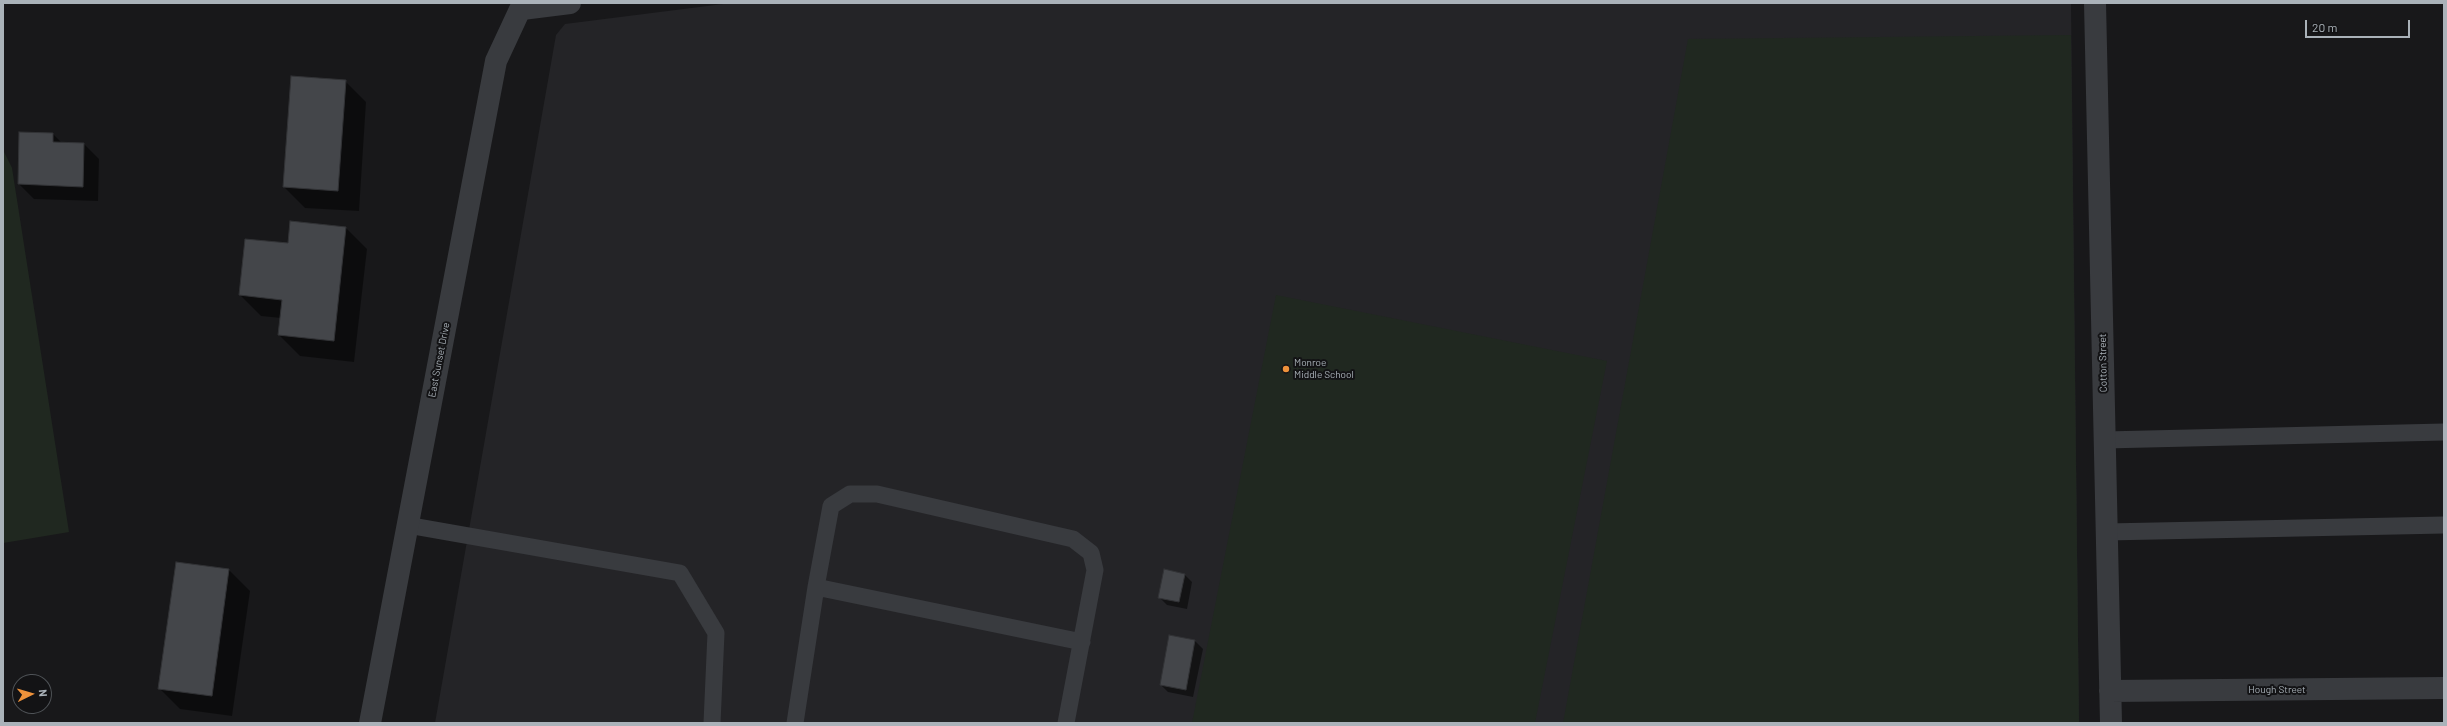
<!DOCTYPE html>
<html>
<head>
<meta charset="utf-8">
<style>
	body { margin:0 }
	#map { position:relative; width:2447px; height:726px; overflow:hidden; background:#18181a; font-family:Barlow,sans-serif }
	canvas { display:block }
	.frame { position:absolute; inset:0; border:4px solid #aab2b9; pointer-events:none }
	.north { position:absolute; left:12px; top:674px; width:40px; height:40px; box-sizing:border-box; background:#131315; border:1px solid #4f5357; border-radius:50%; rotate:85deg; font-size:11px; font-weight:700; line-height:16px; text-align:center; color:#aab2b9 }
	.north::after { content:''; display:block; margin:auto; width:14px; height:18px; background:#ee923b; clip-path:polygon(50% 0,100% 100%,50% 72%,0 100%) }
	.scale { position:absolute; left:2305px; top:20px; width:105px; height:18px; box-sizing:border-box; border:2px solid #aab2b9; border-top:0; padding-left:5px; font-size:12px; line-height:14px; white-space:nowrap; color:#aab2b9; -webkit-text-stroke:3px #131315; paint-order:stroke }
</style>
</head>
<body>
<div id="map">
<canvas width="2447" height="726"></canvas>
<div class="frame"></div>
<div class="north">N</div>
<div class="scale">20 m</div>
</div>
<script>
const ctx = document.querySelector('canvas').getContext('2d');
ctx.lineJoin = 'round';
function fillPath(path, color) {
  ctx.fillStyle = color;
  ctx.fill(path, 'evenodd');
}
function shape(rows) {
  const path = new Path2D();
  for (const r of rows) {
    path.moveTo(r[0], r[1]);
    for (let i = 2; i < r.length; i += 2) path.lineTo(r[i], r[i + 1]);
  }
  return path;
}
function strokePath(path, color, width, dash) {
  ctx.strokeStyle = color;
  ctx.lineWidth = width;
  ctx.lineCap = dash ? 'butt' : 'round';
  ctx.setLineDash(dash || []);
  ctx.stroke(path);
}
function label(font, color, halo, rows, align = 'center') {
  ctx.font = font + ' Barlow,sans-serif';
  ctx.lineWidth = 4;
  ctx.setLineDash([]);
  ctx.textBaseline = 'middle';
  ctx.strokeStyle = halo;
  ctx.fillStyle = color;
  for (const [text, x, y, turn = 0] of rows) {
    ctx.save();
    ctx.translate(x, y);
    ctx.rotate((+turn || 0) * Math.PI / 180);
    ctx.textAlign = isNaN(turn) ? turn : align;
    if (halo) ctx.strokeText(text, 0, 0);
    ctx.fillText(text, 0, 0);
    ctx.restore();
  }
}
const built = shape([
	[731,3,2071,3,2079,723,435,723,556,35,565,24]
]);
const green = shape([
	[2071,35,2079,723,1563,723,1688,39],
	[3,150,12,168,69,532,3,543],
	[1276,295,1607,361,1535,723,1192,723]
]);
const shadow = shape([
	[345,81,366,102,359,211,305,208,284,187],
	[20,133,53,134,62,143,84,144,99,159,98,201,34,199,19,184],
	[346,228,367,249,354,362,300,356,279,335,281,318,261,316,240,295,289,244],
	[229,570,250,591,232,716,180,709,159,688],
	[1185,575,1192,582,1187,609,1167,605,1159,597],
	[1170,636,1195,641,1203,649,1193,697,1168,692,1161,685]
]);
const building = shape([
	[291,76,346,80,338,191,283,187,291,76],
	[19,132,53,133,53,142,84,143,83,187,18,184,19,132],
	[290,221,346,227,334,341,278,335,282,300,239,295,245,239,288,243,290,221],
	[176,562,229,569,212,696,158,689,176,562],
	[1164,569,1185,574,1179,602,1158,598,1164,569],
	[1169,635,1195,640,1186,690,1160,685,1169,635]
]);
const service = shape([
	[2105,440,2444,432],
	[407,525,680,573,716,633,712,723],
	[2107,532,2444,525],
	[816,587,831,506,850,494,877,494,1073,539,1091,553,1095,570,1066,723],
	[795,723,816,587,1082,642]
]);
const minor = shape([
	[2095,3,2111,723],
	[2110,691,2444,688]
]);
const tertiary = shape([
	[522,9,570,3],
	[370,723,496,61,523,3]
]);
const markers = [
	[1286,369,4,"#ee923b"]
];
const streetNames = [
	["East Sunset Drive",439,360,-79],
	["Cotton Street",2103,363,-91],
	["Hough Street",2277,690]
];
const poiNames = [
	["Monroe",1294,363],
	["Middle School",1294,375]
];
fillPath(built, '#242427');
fillPath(green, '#202820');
fillPath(shadow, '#0007');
fillPath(building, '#44464a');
strokePath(building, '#323336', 1);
strokePath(service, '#393b3f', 17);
strokePath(minor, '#393b3f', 22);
strokePath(tertiary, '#393b3f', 22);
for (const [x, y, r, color] of markers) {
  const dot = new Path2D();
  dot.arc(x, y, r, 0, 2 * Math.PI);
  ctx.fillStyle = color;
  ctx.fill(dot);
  strokePath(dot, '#131315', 1.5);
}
label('10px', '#aab2b9', '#131315', streetNames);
label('10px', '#aab2b9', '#131315', poiNames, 'left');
</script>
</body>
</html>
